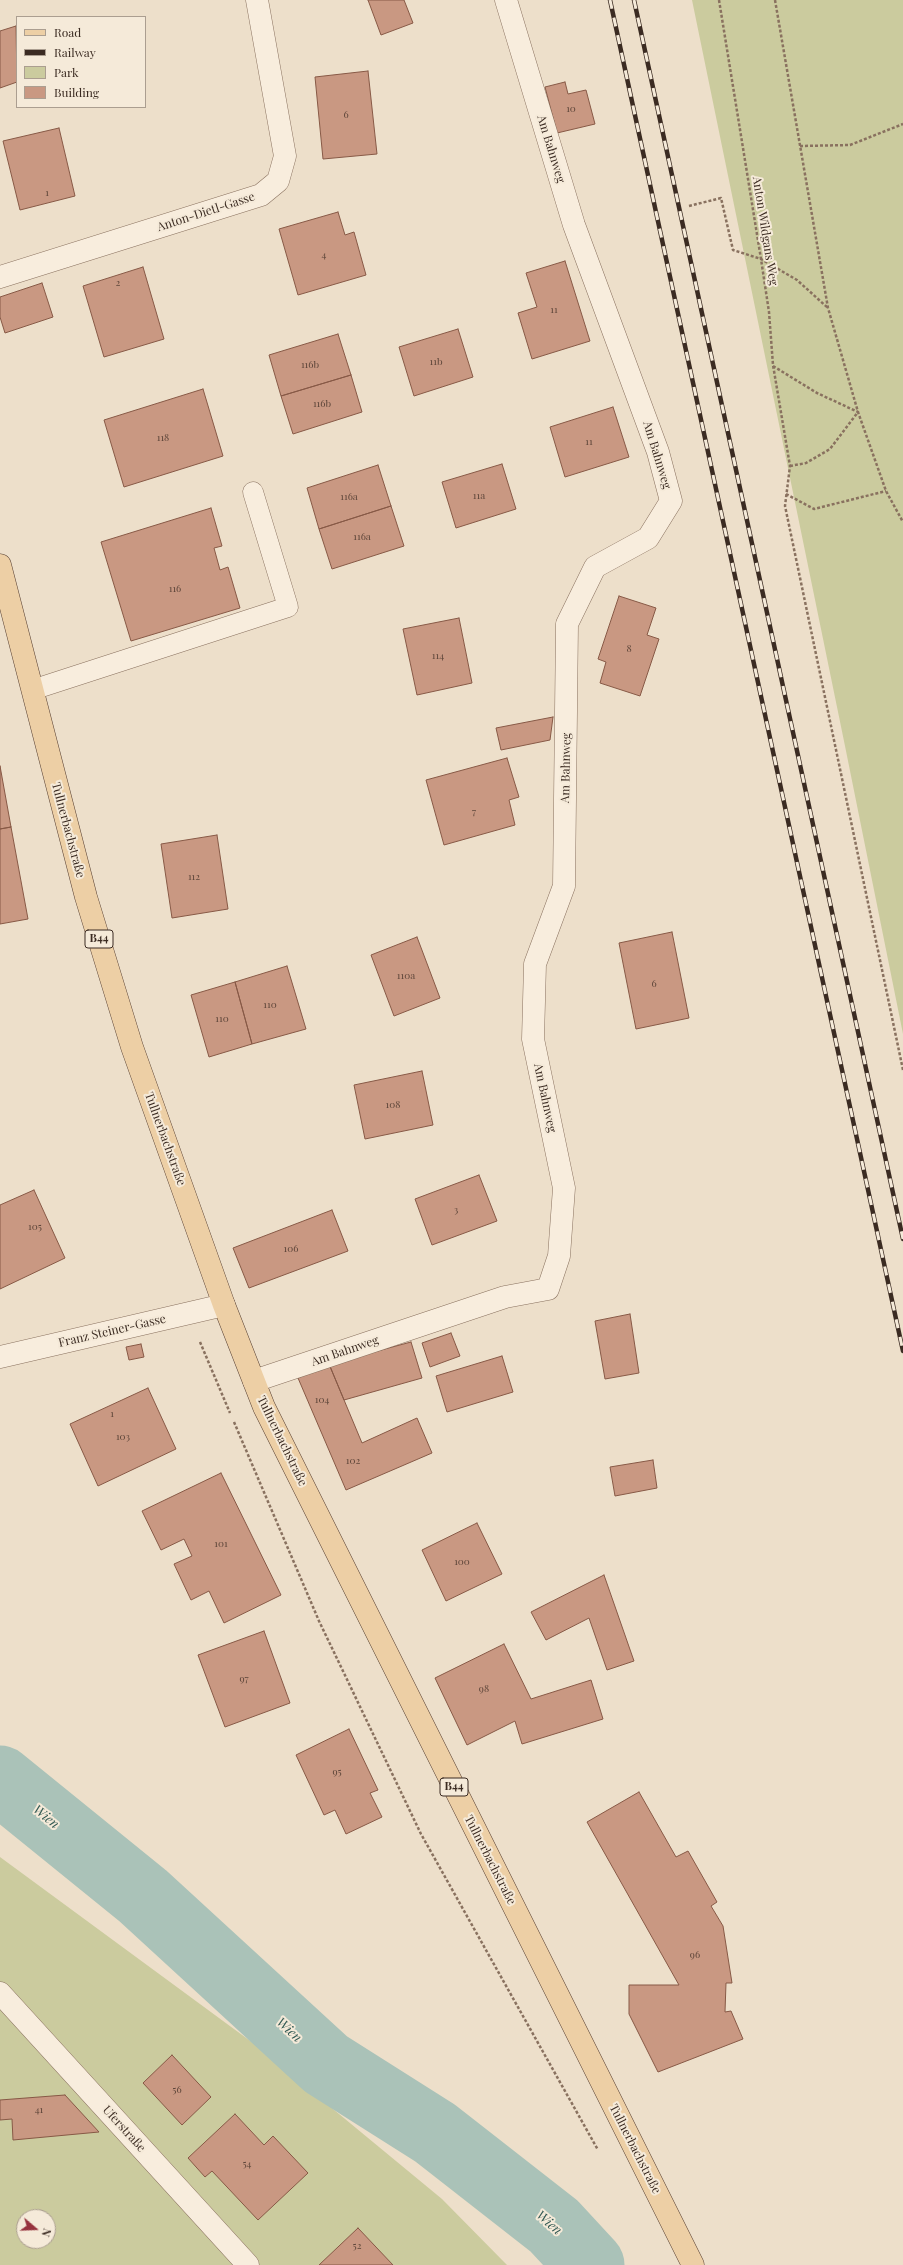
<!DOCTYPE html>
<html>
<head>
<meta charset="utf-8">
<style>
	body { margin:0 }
	#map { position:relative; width:903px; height:2265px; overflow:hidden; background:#eddfca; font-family:"Playfair Display",serif }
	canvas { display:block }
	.legend { position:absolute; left:16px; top:16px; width:130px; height:92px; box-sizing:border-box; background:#f5ead9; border:1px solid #ab9e90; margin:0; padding:5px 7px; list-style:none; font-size:12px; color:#3b2b22 }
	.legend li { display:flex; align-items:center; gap:8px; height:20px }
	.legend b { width:20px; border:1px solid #ab9e90 }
	.north { position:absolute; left:16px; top:2209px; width:40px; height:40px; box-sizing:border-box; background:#f5ead9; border:1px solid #ab9e90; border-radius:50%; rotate:109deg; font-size:11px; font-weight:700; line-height:16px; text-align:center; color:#3b2b22 }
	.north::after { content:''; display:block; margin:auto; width:14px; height:18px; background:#96323d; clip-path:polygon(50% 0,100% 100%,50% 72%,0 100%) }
</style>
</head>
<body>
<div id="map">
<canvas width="903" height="2265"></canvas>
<ul class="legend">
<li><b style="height:5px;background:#edcfa5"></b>Road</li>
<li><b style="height:5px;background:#3b2b22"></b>Railway</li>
<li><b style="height:11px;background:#cbcb9e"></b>Park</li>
<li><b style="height:11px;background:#c99882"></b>Building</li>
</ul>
<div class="north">N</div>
</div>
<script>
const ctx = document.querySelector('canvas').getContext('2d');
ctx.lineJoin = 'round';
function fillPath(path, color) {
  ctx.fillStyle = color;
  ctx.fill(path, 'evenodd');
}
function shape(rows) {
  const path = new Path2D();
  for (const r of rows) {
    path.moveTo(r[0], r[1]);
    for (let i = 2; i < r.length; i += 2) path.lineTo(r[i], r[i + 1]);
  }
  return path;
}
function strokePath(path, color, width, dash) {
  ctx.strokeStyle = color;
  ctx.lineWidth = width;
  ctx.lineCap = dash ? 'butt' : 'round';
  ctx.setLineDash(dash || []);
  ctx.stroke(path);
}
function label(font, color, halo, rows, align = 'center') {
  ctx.font = font + ' "Playfair Display",serif';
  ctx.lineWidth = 4;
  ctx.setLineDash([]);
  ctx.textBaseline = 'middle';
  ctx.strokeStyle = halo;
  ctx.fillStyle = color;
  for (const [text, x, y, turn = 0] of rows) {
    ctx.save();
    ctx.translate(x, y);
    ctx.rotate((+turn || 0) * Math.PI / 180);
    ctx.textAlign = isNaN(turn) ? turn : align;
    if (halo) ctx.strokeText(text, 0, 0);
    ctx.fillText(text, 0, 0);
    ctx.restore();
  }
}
const green = shape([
	[692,0,903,0,903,1034,845,746],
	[0,1857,253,2043,442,2199,507,2265,0,2265],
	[24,2217,48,2217,48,2241,24,2241]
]);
const river = shape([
	[0,1780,143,1896,326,2064,435,2133,554,2226,590,2265]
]);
const building = shape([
	[368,0,404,0,413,23,381,35,368,0],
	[16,26,17,82,0,88,0,31,16,26],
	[368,71,377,154,323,159,315,77,368,71],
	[565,82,568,94,586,90,595,124,557,133,545,87,565,82],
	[59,128,75,196,20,210,3,141,59,128],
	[338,212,345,235,354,232,366,275,298,295,279,229,338,212],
	[565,261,590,341,532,359,518,313,537,307,526,273,565,261],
	[143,267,164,339,104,357,83,286,143,267],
	[42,283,53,317,5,333,0,317,0,297,42,283],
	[458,329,473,377,414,396,399,347,458,329],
	[338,334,351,375,281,396,269,355,338,334],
	[351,375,362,412,293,434,281,396,351,375],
	[203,389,223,456,124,487,104,420,203,389],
	[613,407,629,457,565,477,550,427,613,407],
	[502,464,516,509,456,528,442,482,502,464],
	[378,465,391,506,319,529,307,488,378,465],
	[391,506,404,546,332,569,319,529,391,506],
	[211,508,222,546,214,548,220,570,228,567,240,608,131,641,101,542,211,508],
	[619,596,656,608,647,635,659,639,640,696,600,683,606,662,598,659,619,596],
	[459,618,472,683,417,695,403,629,459,618],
	[553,717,550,740,501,750,496,728,553,717],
	[507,758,519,797,509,800,515,825,444,845,426,780,507,758],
	[0,766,11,827,0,829,0,766],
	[11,827,28,919,0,924,0,829,11,827],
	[217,835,228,909,172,918,161,844,217,835],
	[672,932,689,1018,636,1029,619,943,672,932],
	[417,937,440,998,394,1016,371,955,417,937],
	[287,966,306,1029,252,1044,235,982,287,966],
	[235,982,252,1044,209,1057,191,995,235,982],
	[422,1071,433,1125,365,1139,354,1085,422,1071],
	[479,1175,497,1221,432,1245,415,1199,479,1175],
	[34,1190,65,1258,0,1289,0,1205,34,1190],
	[332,1210,348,1251,249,1288,233,1248,332,1210],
	[630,1314,639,1373,605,1379,595,1321,630,1314],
	[451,1333,460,1356,430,1367,422,1343,451,1333],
	[411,1342,422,1378,344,1400,329,1364,411,1342],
	[141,1344,144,1357,129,1360,126,1347,141,1344],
	[502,1356,513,1392,447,1412,436,1376,502,1356],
	[329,1364,362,1443,417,1418,432,1453,346,1490,298,1378,329,1364],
	[148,1388,176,1449,98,1486,70,1424,148,1388],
	[653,1460,657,1488,615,1496,610,1467,653,1460],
	[221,1473,281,1595,224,1623,209,1591,191,1600,174,1564,192,1556,184,1539,161,1550,142,1511,221,1473],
	[477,1523,502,1574,446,1601,422,1550,477,1523],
	[604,1575,634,1661,607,1670,589,1618,546,1640,531,1612,604,1575],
	[264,1631,290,1703,225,1727,198,1655,264,1631],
	[504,1644,531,1699,591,1680,603,1719,522,1744,515,1721,467,1745,435,1678,504,1644],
	[349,1729,378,1790,370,1793,382,1817,346,1834,335,1810,324,1815,296,1755,349,1729],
	[639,1792,676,1857,688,1851,717,1902,711,1906,723,1926,732,1983,726,1983,725,2012,731,2011,743,2039,658,2072,629,2014,629,1985,679,1985,587,1822,639,1792],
	[172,2055,211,2097,182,2125,143,2083,172,2055],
	[65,2095,99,2132,13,2140,12,2119,0,2120,0,2100,65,2095],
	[235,2114,264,2145,273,2136,308,2173,258,2220,212,2171,205,2177,188,2158,235,2114],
	[358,2228,393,2265,319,2265,358,2228]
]);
const path = shape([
	[719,0,761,259,769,312,773,365,790,466,785,506,903,1070],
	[775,0,828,308,858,412,886,491,903,522],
	[800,146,850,145,903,124],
	[689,206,721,198,733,250,761,259,797,280,828,308],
	[773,366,817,393,858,412],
	[790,466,806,463,830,449,858,412],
	[786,494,814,509,886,491],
	[200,1342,230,1413],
	[234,1422,319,1621,421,1834,598,2150]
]);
const lane = shape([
	[32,690,288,607,253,492]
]);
const street = shape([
	[0,277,261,195,278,181,285,156,257,0],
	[0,1357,224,1305],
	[254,1381,505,1297,548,1289,559,1256,564,1188,533,1039,535,964,564,886,567,624,595,567,648,538,671,501,658,452,574,225,506,0],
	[0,1993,248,2265]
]);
const primary = shape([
	[0,565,86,897,132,1047,224,1305,264,1407,693,2265]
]);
const rail = shape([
	[610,0,903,1351],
	[634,0,903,1239]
]);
const numberNames = [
	["10",571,109],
	["6",346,115],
	["1",47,193],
	["4",324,255],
	["2",118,283],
	["11",554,310],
	["11b",436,362],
	["116b",310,365],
	["116b",322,404],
	["118",163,438],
	["11",589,442],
	["11a",479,496],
	["116a",349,497],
	["116a",362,537],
	["116",175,589],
	["8",629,649],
	["114",438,656],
	["7",474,812],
	["112",194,877],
	["110a",406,976],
	["6",654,984],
	["110",270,1005],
	["110",222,1019],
	["108",393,1105],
	["3",456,1210],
	["105",35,1227],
	["106",291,1249],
	["104",322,1400],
	["1",112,1414],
	["103",123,1437],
	["102",353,1461],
	["101",221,1544],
	["100",462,1562],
	["97",244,1679],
	["98",484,1689],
	["95",337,1772],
	["96",695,1955],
	["56",177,2090],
	["41",39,2110],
	["54",247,2164],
	["52",357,2246]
];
const shields = [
	[99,939,28],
	[454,1787,28]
];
const shieldNames = [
	["B44",99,939],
	["B44",454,1787]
];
const streetNames = [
	["Am Bahnweg",551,149,73],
	["Anton-Dietl-Gasse",206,212,-18],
	["Anton Wildgans Weg",765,231,81],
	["Am Bahnweg",657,455,73],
	["Am Bahnweg",566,768,-89],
	["Tullnerbachstraße",68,830,75],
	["Am Bahnweg",545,1098,78],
	["Tullnerbachstraße",165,1139,70],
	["Franz Steiner-Gasse",112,1331,-13],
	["Am Bahnweg",345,1351,-19],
	["Tullnerbachstraße",282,1441,64],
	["Tullnerbachstraße",490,1860,63],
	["Uferstraße",124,2129,48],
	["Tullnerbachstraße",635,2149,63]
];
const waterNames = [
	["Wien",46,1817,39],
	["Wien",289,2030,43],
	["Wien",549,2223,41]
];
fillPath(green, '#cbcb9e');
strokePath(river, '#aac2b8', 69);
fillPath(building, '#c99882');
strokePath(building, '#875946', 1);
strokePath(lane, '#89715f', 21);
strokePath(street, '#89715f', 23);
strokePath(primary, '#584033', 23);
strokePath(path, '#89715f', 2.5, [3, 2]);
strokePath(lane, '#f8eddd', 20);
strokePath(street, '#f8eddd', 22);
strokePath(primary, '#edcfa5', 22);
strokePath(rail, '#3b2b22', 4.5);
strokePath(rail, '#f5ead9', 3, [9]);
label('10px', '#5e463a', null, numberNames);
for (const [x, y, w] of shields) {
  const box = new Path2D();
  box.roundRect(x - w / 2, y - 9, w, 18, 3);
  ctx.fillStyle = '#f5ead9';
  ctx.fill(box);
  strokePath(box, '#3b2b22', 1);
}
label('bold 11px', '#3b2b22', null, shieldNames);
label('12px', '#3b2b22', '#f5ead9', streetNames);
label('italic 13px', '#325953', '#f5ead9', waterNames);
</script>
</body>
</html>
